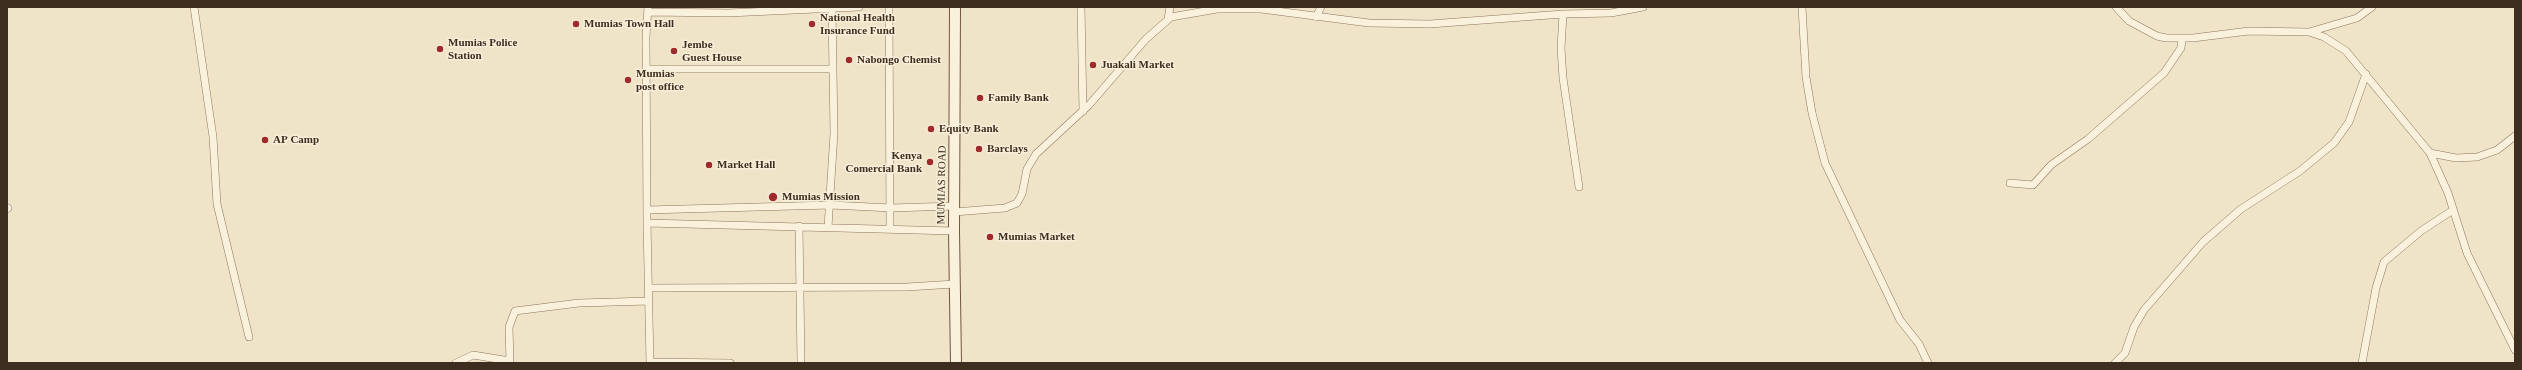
<!DOCTYPE html>
<html>
<head>
<meta charset="utf-8">
<style>
	body { margin:0 }
	#map { position:relative; width:2522px; height:370px; overflow:hidden; background:#f0e4c8; font-family:Georgia,serif }
	canvas { display:block }
	.frame { position:absolute; inset:0; border:8px solid #3d2e20; pointer-events:none }
</style>
</head>
<body>
<div id="map">
<canvas width="2522" height="370"></canvas>
<div class="frame"></div>
</div>
<script>
const ctx = document.querySelector('canvas').getContext('2d');
ctx.lineJoin = 'round';
function shape(rows) {
  const path = new Path2D();
  for (const r of rows) {
    path.moveTo(r[0], r[1]);
    for (let i = 2; i < r.length; i += 2) path.lineTo(r[i], r[i + 1]);
  }
  return path;
}
function strokePath(path, color, width, dash) {
  ctx.strokeStyle = color;
  ctx.lineWidth = width;
  ctx.lineCap = dash ? 'butt' : 'round';
  ctx.setLineDash(dash || []);
  ctx.stroke(path);
}
function label(font, color, halo, rows, align = 'center') {
  ctx.font = font + ' Georgia,serif';
  ctx.lineWidth = 3;
  ctx.setLineDash([]);
  ctx.textBaseline = 'middle';
  ctx.strokeStyle = halo;
  ctx.fillStyle = color;
  for (const [text, x, y, turn = 0] of rows) {
    ctx.save();
    ctx.translate(x, y);
    ctx.rotate((+turn || 0) * Math.PI / 180);
    ctx.textAlign = isNaN(turn) ? turn : align;
    if (halo) ctx.strokeText(text, 0, 0);
    ctx.fillText(text, 0, 0);
    ctx.restore();
  }
}
const street = shape([
	[194,7,213,137,217,204,249,337],
	[648,7,646,37,647,223,650,363],
	[889,7,890,229],
	[1081,7,1083,111],
	[1802,7,1806,77,1812,113,1825,163,1900,320,1919,344,1928,363],
	[2116,7,2129,21,2157,36,2166,38,2193,38,2249,31,2309,32,2324,37,2346,51,2430,153,2448,193,2467,253,2515,350],
	[648,12,728,13,859,7],
	[1563,14,1561,48,1563,78,1579,187],
	[1316,17,1321,7],
	[1168,19,1170,7],
	[2309,32,2357,18,2372,7],
	[647,69,833,69],
	[2430,153,2456,158,2477,157,2497,150,2515,136],
	[2010,183,2033,185,2051,165,2088,139,2164,73,2181,48,2182,39],
	[7,209,8,208],
	[647,210,831,205,891,208,954,206],
	[954,212,1005,208,1017,203,1022,194,1027,169,1036,154,1089,105,1146,39,1171,17,1217,9,1261,9,1369,23,1430,24,1563,14,1611,13,1643,7],
	[647,223,954,231],
	[799,226,801,363],
	[828,227,834,133,832,9],
	[649,288,907,287,955,284],
	[650,362,730,363],
	[456,363,473,355,510,361],
	[510,363,509,327,515,311,579,303,649,301],
	[2115,363,2125,353,2134,327,2144,310,2203,242,2241,209,2300,171,2334,143,2349,122,2366,74],
	[2362,363,2376,288,2384,262,2421,231,2453,210]
]);
const secondary = shape([
	[955,7,954,231,956,363]
]);
const markers = [
	[576,24,4,"#9e2a2b"],
	[812,24,4,"#9e2a2b"],
	[440,49,4,"#9e2a2b"],
	[674,51,4,"#9e2a2b"],
	[849,60,4,"#9e2a2b"],
	[1093,65,4,"#9e2a2b"],
	[628,80,4,"#9e2a2b"],
	[980,98,4,"#9e2a2b"],
	[931,129,4,"#9e2a2b"],
	[265,140,4,"#9e2a2b"],
	[979,149,4,"#9e2a2b"],
	[930,162,4,"#9e2a2b"],
	[709,165,4,"#9e2a2b"],
	[773,197,5,"#9e2a2b"],
	[990,237,4,"#9e2a2b"]
];
const poiNames = [
	["National Health",820,18],
	["Insurance Fund",820,31],
	["Mumias Town Hall",584,24],
	["Mumias Police",448,43],
	["Station",448,56],
	["Jembe",682,45],
	["Guest House",682,58],
	["Nabongo Chemist",857,60],
	["Juakali Market",1101,65],
	["Mumias",636,74],
	["post office",636,87],
	["Family Bank",988,98],
	["Equity Bank",939,129],
	["AP Camp",273,140],
	["Barclays",987,149],
	["Kenya",922,156,"right"],
	["Comercial Bank",922,169,"right"],
	["Market Hall",717,165],
	["Mumias Mission",782,197],
	["Mumias Market",998,237]
];
const streetNames = [
	["MUMIAS ROAD",942,185,-89]
];
strokePath(street, '#8d765c', 8);
strokePath(secondary, '#6f573f', 12);
strokePath(street, '#faf1dc', 7);
strokePath(secondary, '#faf1dc', 10);
for (const [x, y, r, color] of markers) {
  const dot = new Path2D();
  dot.arc(x, y, r, 0, 2 * Math.PI);
  ctx.fillStyle = color;
  ctx.fill(dot);
  strokePath(dot, '#f7eed8', 1.5);
}
label('bold 11px', '#3d2e20', '#f7eed8', poiNames, 'left');
label('11px', '#3d2e20', '#f7eed8', streetNames);
</script>
</body>
</html>
